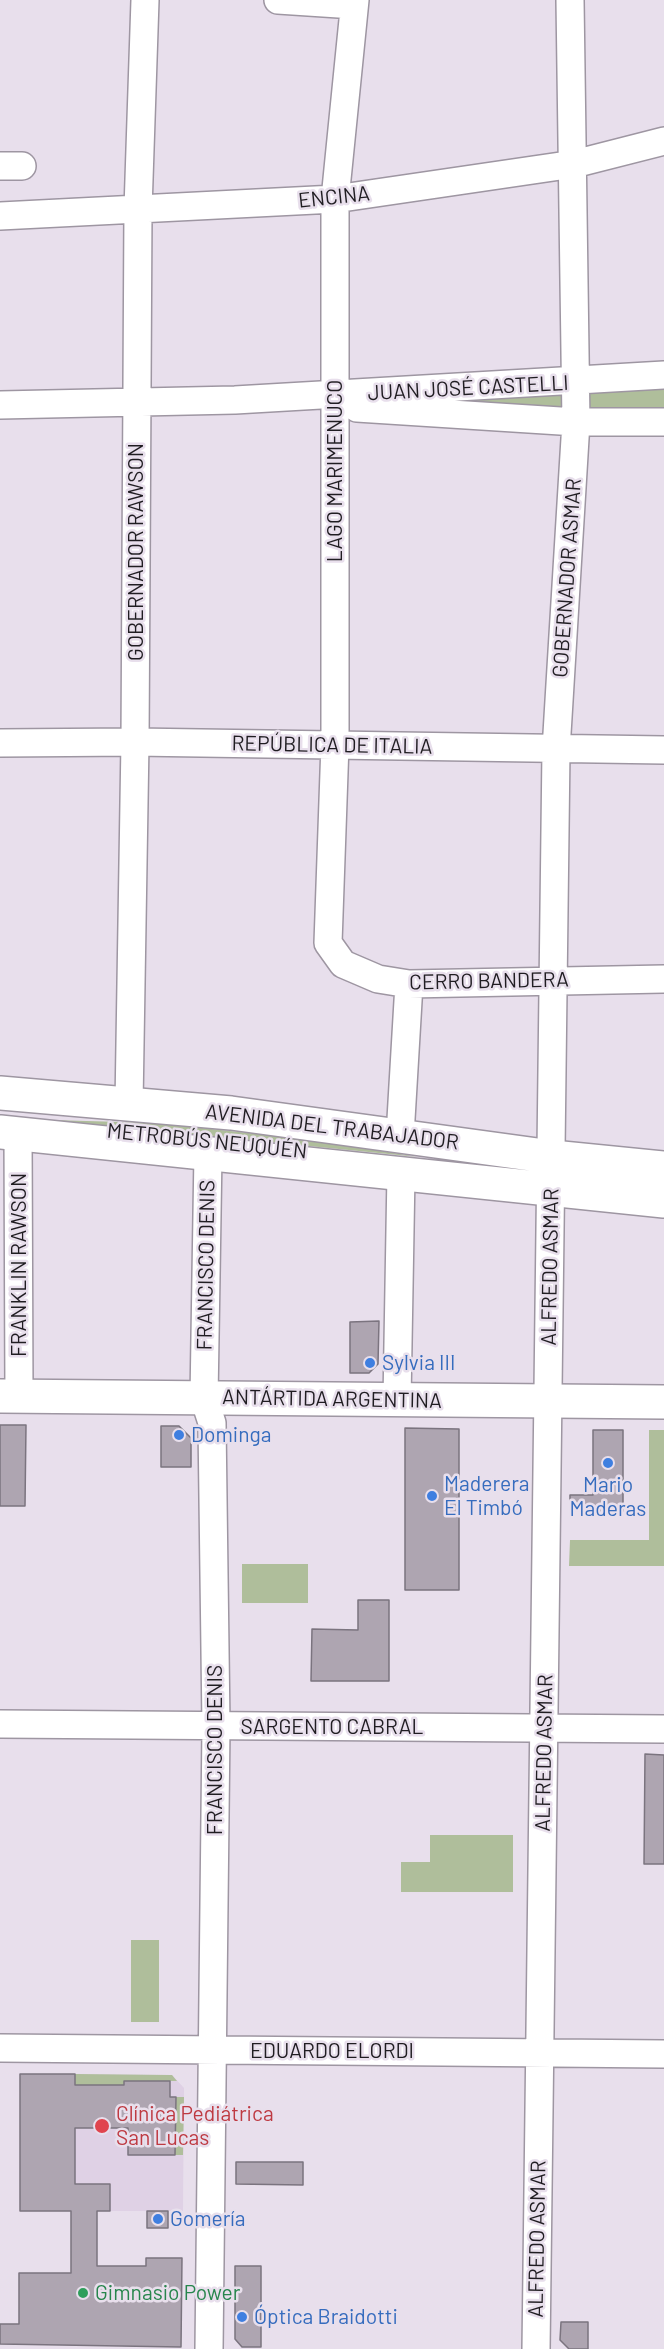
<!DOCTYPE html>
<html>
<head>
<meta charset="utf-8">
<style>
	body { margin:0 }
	canvas { display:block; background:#e8dfec }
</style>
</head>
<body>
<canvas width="664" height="2349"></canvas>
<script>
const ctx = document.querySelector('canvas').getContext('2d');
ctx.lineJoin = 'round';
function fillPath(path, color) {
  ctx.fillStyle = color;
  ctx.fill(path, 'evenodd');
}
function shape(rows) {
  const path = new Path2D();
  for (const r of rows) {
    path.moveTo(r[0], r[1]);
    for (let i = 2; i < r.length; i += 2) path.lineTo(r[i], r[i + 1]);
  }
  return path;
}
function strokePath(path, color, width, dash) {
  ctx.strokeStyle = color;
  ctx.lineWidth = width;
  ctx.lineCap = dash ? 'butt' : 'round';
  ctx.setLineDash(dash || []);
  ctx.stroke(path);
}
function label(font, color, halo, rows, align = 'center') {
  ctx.font = font + ' Barlow,sans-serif';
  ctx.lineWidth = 5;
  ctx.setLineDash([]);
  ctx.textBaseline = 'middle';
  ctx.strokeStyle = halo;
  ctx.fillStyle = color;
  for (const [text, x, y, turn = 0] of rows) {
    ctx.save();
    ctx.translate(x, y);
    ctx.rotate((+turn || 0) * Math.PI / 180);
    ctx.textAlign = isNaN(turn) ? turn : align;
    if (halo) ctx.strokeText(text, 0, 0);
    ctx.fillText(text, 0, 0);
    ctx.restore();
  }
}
const built = shape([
	[20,2074,172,2075,184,2088,183,2211,20,2211]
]);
const green = shape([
	[664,387,664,411,584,411,586,392],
	[564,394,562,411,393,403],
	[52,1120,156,1123,322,1141,418,1157],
	[649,1430,664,1430,664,1566,569,1566,570,1540,649,1540],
	[242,1564,308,1564,308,1603,242,1603],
	[430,1835,513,1835,513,1892,401,1892,401,1862,430,1862],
	[131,1940,159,1940,159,2022,131,2022],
	[75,2074,172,2075,177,2081,125,2081,124,2085,75,2085],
	[176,2097,184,2097,183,2155,175,2155]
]);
const building = shape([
	[379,1321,378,1364,369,1373,350,1373,350,1322,379,1321],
	[0,1425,26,1425,25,1506,0,1506,0,1425],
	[161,1426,179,1426,191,1438,191,1467,161,1467,161,1426],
	[405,1428,459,1429,459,1590,405,1590,405,1428],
	[593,1430,623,1430,623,1511,570,1510,570,1495,593,1495,593,1430],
	[358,1600,389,1600,389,1681,311,1681,312,1629,358,1630,358,1600],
	[645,1754,664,1755,664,1864,644,1864,645,1754],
	[20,2074,75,2074,75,2085,124,2085,124,2081,170,2081,170,2097,176,2097,175,2155,128,2155,128,2128,75,2128,75,2184,110,2184,110,2211,97,2211,97,2266,146,2266,146,2258,182,2258,181,2347,0,2344,0,2324,19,2324,19,2273,71,2273,71,2211,20,2211,20,2074],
	[236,2162,303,2162,303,2185,236,2184,236,2162],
	[147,2211,168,2211,168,2228,147,2228,147,2211],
	[235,2266,261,2266,261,2347,242,2347,235,2339,235,2266],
	[561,2322,588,2322,588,2349,569,2349,560,2340,561,2322]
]);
const minor = shape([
	[278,0,354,5],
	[355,0,335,199,335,744,328,943,343,964,378,979,409,984,664,979],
	[0,166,22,166],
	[0,216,335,199,574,164,664,141],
	[0,405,235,400,664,375],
	[357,408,576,422,664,422],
	[0,743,135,742,664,750],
	[129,1104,135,742,138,209,145,0],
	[18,1133,19,1397],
	[400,1136,409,984],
	[208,1153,204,1398,212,1423,216,1726,209,2349],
	[397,1400,401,1173],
	[0,1724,664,1729],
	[0,2048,664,2054],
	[536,2349,556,750,576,422,570,0]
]);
const major = shape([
	[0,1093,231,1113,552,1157,664,1168],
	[0,1132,664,1201],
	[0,1396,664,1402]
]);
const markers = [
	[370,1363,6,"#3f7fe0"],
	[179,1435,6,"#3f7fe0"],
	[608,1463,6,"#3f7fe0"],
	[432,1496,6,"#3f7fe0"],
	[102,2126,8,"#e0444e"],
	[158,2219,6,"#3f7fe0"],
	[83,2293,6,"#2e9e5b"],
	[242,2317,6,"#3f7fe0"]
];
const streetNames = [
	["ENCINA",334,197,-6],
	["JUAN JOSÉ CASTELLI",468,388,-3],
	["LAGO MARIMENUCO",335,471,-90],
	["GOBERNADOR RAWSON",136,552,-90],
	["GOBERNADOR ASMAR",567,578,-86],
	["REPÚBLICA DE ITALIA",332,745,1],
	["CERRO BANDERA",489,981,-1],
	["AVENIDA DEL TRABAJADOR",332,1127,7],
	["METROBÚS NEUQUÉN",207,1141,6],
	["FRANKLIN RAWSON",19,1265,-90],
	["FRANCISCO DENIS",206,1265,-89],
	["ALFREDO ASMAR",550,1267,-89],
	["ANTÁRTIDA ARGENTINA",332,1399,1],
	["SARGENTO CABRAL",332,1727],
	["FRANCISCO DENIS",215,1750,-90],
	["ALFREDO ASMAR",544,1753,-89],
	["EDUARDO ELORDI",332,2051],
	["ALFREDO ASMAR",537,2239,-89]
];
const shopNames = [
	["Sylvia III",382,1363],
	["Dominga",191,1435],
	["Maderera",444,1484],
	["El Timbó",444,1508],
	["Mario",608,1485,"center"],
	["Maderas",608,1509,"center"],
	["Gomería",170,2219],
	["Óptica Braidotti",254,2317]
];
const healthNames = [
	["Clínica Pediátrica",116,2114],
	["San Lucas",116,2138]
];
const leisureNames = [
	["Gimnasio Power",95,2293]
];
fillPath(built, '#dfd1e5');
fillPath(green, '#afbe9b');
fillPath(building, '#aea5b1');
strokePath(building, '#7b747f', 1.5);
strokePath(minor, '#9e96a2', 30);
strokePath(major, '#9e96a2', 36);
strokePath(minor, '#fff', 27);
strokePath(major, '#fff', 33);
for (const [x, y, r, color] of markers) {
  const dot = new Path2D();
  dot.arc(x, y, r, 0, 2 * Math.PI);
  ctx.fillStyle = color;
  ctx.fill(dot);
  strokePath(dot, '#e8dfec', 2);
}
label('21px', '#201d22', '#e8dfec', streetNames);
label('21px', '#366cbe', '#e8dfec', shopNames, 'left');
label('21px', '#be3a42', '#e8dfec', healthNames, 'left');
label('21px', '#27864d', '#e8dfec', leisureNames, 'left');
</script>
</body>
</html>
